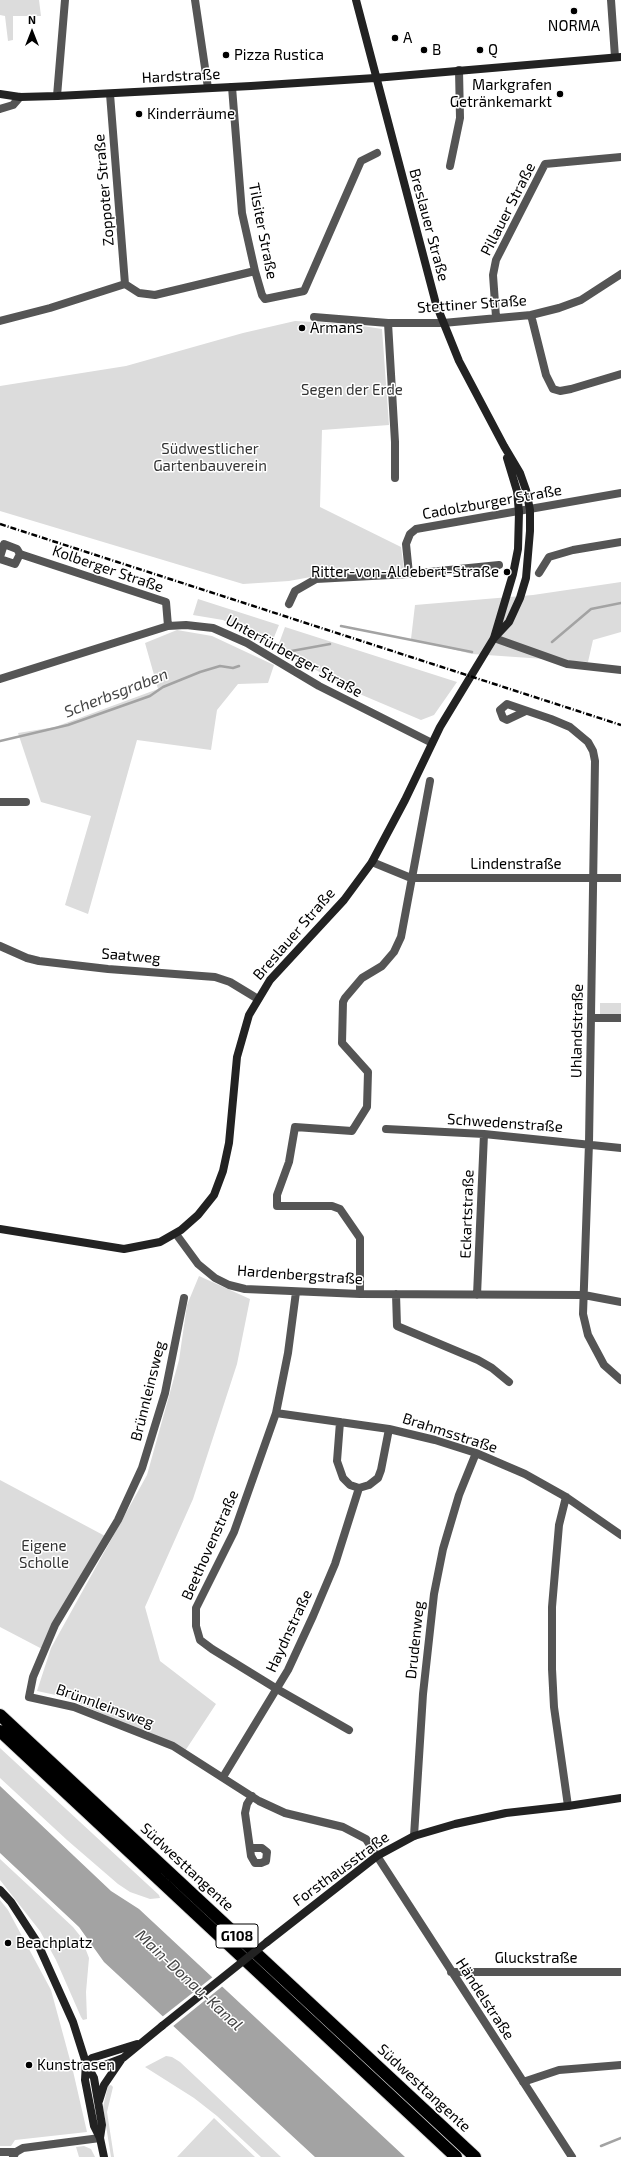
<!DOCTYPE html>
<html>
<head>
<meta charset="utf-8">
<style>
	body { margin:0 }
	#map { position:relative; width:621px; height:2157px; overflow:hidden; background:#fff; font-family:"Exo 2",sans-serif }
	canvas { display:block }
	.north { position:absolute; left:12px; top:12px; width:40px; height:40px; -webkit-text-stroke:3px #fff; paint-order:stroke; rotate:0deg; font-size:11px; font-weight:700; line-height:16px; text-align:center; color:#000 }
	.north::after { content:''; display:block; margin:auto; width:14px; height:18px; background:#000; clip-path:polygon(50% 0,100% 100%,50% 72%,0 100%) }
</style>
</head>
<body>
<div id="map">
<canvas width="621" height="2157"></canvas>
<div class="north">N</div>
</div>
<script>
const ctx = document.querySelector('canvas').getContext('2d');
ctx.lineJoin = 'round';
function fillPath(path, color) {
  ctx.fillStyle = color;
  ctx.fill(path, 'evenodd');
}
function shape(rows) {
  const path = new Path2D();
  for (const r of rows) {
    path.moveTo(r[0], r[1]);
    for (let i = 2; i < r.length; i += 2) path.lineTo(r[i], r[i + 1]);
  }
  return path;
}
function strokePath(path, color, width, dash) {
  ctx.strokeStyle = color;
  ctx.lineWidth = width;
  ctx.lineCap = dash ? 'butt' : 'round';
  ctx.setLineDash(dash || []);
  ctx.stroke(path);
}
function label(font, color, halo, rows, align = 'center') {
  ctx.font = font + ' "Exo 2",sans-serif';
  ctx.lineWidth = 3;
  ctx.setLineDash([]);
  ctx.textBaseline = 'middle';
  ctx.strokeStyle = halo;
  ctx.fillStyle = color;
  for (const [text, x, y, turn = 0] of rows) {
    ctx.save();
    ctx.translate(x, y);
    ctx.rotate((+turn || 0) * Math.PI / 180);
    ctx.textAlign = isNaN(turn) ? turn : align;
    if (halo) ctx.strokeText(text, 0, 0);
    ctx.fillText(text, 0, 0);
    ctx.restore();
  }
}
const green = shape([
	[0,0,39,0,41,16,13,16,13,40,8,41,5,16,0,15],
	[295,321,350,324,382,329,389,425,322,430,320,507,401,547,404,569,327,574,289,581,243,584,0,511,0,386,126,366,243,333],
	[621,582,621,632,593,640,588,662,472,654,411,639,415,605,533,595],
	[198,599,279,625,270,647,223,620,193,615],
	[285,627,457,682,434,715,421,720,362,695,277,649],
	[177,630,212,636,274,665,268,683,238,684,217,710,211,750,137,740,88,914,65,905,91,816,41,802,18,733,55,727,158,689,145,643],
	[600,1003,621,1003,621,1014,600,1014],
	[199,1276,250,1299,237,1364,193,1499,145,1607,160,1661,216,1704,185,1751,65,1697,37,1691,51,1648,147,1475,179,1360,187,1305],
	[0,1480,105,1536,44,1650,0,1627],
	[0,1748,159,1895,160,1898,150,1899,130,1892,118,1884,67,1840,0,1778],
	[0,1859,73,1927,81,1937,89,1958,86,1992,87,2019,83,2020,81,2017,56,1960,40,1931,0,1880],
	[0,1900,8,1910,51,1990,73,2071,87,2132,15,2140,11,2146,0,2146],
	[166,2056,172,2057,180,2062,281,2157,261,2157,217,2116,194,2098,145,2067],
	[111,2085,113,2087,107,2112,114,2157,111,2157,103,2107,108,2086],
	[214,2118,255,2157,177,2157],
	[84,2146,91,2149,95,2157,79,2157,76,2147]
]);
const water = shape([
	[0,1786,111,1891,139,1909,405,2157,315,2157,104,1962,79,1927,0,1853]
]);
const pier = shape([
	[214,1976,224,1985,172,2027,162,2017]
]);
const stream = shape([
	[341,626,472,652],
	[552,642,591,609,621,603],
	[286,652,330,644],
	[0,741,68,725,150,696,163,687,200,672,220,666,233,668,239,666],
	[601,2146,621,2138]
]);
const street = shape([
	[195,0,208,88],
	[611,0,615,57],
	[232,87,242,213,255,271,262,295,265,299,304,291,361,161,377,153],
	[110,94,125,284],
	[57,96,65,0],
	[0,109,13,105,20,97],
	[450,166,460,118,459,70],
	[531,315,546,375,553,389,560,391,571,389,621,374],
	[314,317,388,323,443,323,531,315,559,308,581,300,621,274],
	[496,317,493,275,496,260,545,164,621,157],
	[0,321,50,308,125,284,139,293,155,295,255,271],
	[388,323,395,442,395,478],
	[0,557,4,544,17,549,20,554,166,602,168,626],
	[0,559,15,564,20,554],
	[539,573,549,557,573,550,621,542],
	[409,574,406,544,410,534,416,529,621,493],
	[289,604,295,591,316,579,409,574,499,565],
	[494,638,567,664,621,670],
	[0,679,168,626,186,625,213,628,247,643,319,686,432,743],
	[526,711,507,720,503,718,500,710,507,704,551,719,570,727,588,742,593,751,595,761,589,1143,583,1314,588,1335,604,1365,621,1380],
	[0,802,26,802],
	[372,862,411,878,621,878],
	[0,946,27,958,39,961,108,969,215,977,230,982,258,999],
	[592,1018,621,1018],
	[386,1129,484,1134,621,1148],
	[176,1234,198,1264,215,1278,229,1285,245,1289,360,1294,584,1295,621,1302],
	[296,1292,288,1353,276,1413,234,1532,196,1608,196,1626,200,1640,212,1649,277,1689,349,1730],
	[360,1294,360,1238,340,1209,332,1206,277,1206,277,1195,289,1162,295,1127,352,1131,367,1107,368,1072,342,1043,343,1002,345,998,362,978,382,966,394,952,401,937,430,781],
	[396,1294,397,1326,478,1360,492,1368,509,1382],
	[477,1295,484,1134],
	[184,1298,165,1393,142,1468,118,1520,55,1625,33,1677,29,1697,74,1707,173,1746,259,1801,285,1813,343,1827,366,1839,572,2157],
	[276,1413,389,1429,435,1440,476,1453,525,1474,566,1497,621,1535],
	[340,1422,337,1461,343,1478,350,1485,359,1488,369,1485,378,1478,381,1470,389,1429],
	[566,1497,559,1525,552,1607,552,1669,554,1707,568,1806],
	[223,1777,288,1670,313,1616,335,1564,359,1488],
	[414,1836,423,1694,434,1594,443,1549,459,1495,476,1453],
	[250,1848,262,1848,267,1852,266,1861,261,1863,255,1863,251,1856,245,1813,247,1804,252,1796],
	[451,1972,621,1972],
	[523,2082,559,2070,621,2065],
	[0,2152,16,2152],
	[13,2157,16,2152,23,2148,100,2138]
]);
const secondary = shape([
	[0,94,20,97,57,96,251,86,375,78,621,57],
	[494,638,513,574,518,549,519,512,517,491,507,458],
	[0,1229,124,1249,160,1242,181,1230,198,1215,214,1195,223,1171,229,1143,237,1057,249,1015,270,980,344,900,372,862,405,800,440,727,494,638,509,622,520,598,526,578,530,531,530,510,526,490,520,473,504,446,459,361,436,304,356,0],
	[0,1890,11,1902,37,1942,73,2022,86,2063,94,2078,102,2125,100,2138],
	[267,1942,377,1856,414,1836,455,1824,506,1813,568,1806,621,1798],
	[86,2063,85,2080,94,2126,100,2138,104,2157],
	[86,2063,102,2066,123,2058,162,2026],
	[86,2063,92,2058,137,2044],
	[99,2101,104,2085,121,2060]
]);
const highway = shape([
	[0,1715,475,2157],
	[0,1731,456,2157]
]);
const rail = shape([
	[0,524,621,725]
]);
const secondaryBridge = shape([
	[162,2026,267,1942]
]);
const markers = [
	[574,11,4,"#000"],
	[395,38,4,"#000"],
	[424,50,4,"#000"],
	[480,50,4,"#000"],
	[226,55,4,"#000"],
	[560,94,4,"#000"],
	[139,114,4,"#000"],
	[302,328,4,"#000"],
	[507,572,4,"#000"],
	[8,1943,4,"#000"],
	[29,2065,4,"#000"]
];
const shields = [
	[237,1936,42]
];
const shieldNames = [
	["G108",237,1936]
];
const poiNames = [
	["NORMA",574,26,"center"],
	["A",403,38],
	["B",432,50],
	["Q",488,50],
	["Pizza Rustica",234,55],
	["Markgrafen",552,85,"right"],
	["Getränkemarkt",552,102,"right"],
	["Kinderräume",147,114],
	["Armans",310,328],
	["Ritter-von-Aldebert-Straße",499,572,"right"],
	["Beachplatz",16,1943],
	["Kunstrasen",37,2065]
];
const streetNames = [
	["Hardstraße",181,76,-3],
	["Zoppoter Straße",104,190,-95],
	["Pillauer Straße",508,209,-63],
	["Breslauer Straße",429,225,75],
	["Tilsiter Straße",263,231,79],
	["Stettiner Straße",472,304,-4],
	["Cadolzburger Straße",492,502,-10],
	["Kolberger Straße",108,569,19],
	["Unterfürberger Straße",294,656,29],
	["Lindenstraße",516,864],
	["Breslauer Straße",294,934,-49],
	["Saatweg",131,956,5],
	["Uhlandstraße",577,1031,-89],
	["Schwedenstraße",505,1123,4],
	["Eckartstraße",467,1214,-88],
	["Hardenbergstraße",300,1275,4],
	["Brünnleinsweg",148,1391,-76],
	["Brahmsstraße",450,1433,18],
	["Beethovenstraße",210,1545,-66],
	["Haydnstraße",289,1631,-65],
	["Drudenweg",415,1640,-84],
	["Brünnleinsweg",105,1706,20],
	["Südwesttangente",187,1867,43],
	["Forsthausstraße",341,1869,-36],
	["Gluckstraße",536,1958],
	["Händelstraße",485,1999,57],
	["Südwesttangente",424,2088,43]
];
const parkNames = [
	["Segen der Erde",352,390],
	["Südwestlicher",210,449],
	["Gartenbauverein",210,466],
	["Eigene",44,1546],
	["Scholle",44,1563]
];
const waterNames = [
	["Scherbsgraben",116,693,-21],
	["Main-Donau-Kanal",189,1980,43]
];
fillPath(green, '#dcdcdc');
fillPath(water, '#a3a3a3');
fillPath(pier, '#fff');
strokePath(stream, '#a3a3a3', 2.5);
strokePath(highway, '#dbdbdb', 14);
strokePath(street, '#555', 8);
strokePath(secondary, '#222', 8);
strokePath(highway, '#000', 12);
strokePath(rail, '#000', 2.5, [6, 2, 1, 2]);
strokePath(secondaryBridge, '#222', 8);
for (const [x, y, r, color] of markers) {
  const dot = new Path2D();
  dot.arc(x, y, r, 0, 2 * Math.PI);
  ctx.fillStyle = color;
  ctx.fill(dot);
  strokePath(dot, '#fff', 1.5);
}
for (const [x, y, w] of shields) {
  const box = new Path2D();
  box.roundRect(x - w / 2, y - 12, w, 24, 3);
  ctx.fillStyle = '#fff';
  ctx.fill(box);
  strokePath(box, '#000', 1);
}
label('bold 14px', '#000', null, shieldNames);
label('15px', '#000', '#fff', poiNames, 'left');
label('15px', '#000', '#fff', streetNames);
label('15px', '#333', '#fff', parkNames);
label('italic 16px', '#444', '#fff', waterNames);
</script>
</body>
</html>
